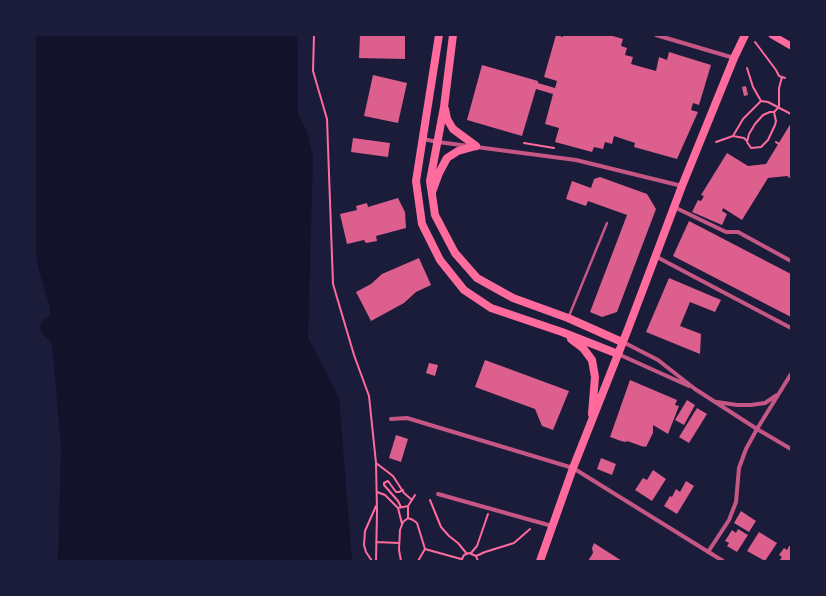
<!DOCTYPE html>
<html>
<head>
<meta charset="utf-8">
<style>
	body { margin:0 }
	#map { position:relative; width:826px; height:596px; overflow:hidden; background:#1b1b3a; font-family:Arial,sans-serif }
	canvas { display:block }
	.frame { position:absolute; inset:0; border:36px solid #1b1b3a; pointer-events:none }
</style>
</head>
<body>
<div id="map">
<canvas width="826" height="596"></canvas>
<div class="frame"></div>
</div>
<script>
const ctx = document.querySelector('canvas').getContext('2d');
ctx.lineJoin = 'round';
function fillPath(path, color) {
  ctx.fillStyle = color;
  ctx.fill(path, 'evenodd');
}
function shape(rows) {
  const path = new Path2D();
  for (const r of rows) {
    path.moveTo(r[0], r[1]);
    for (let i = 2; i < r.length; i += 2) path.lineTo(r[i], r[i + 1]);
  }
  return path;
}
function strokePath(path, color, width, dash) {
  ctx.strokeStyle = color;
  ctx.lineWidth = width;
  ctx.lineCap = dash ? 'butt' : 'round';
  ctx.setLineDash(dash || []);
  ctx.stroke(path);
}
const water = shape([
	[35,35,297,35,298,114,307,132,313,156,308,338,339,398,352,561,58,561,61,448,53,352,51,342,42,334,40,325,42,321,50,315,50,308,38,267,35,249]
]);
const building = shape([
	[360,35,405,35,405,59,359,58],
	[556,35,563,37,563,35,609,35,623,39,621,46,627,48,625,55,633,57,631,64,656,71,659,57,667,60,669,52,711,65,699,105,693,103,691,110,698,112,677,159,634,147,635,143,614,136,612,144,605,142,603,149,594,147,592,152,555,142,559,128,545,124,553,94,536,89,522,136,467,120,482,65,538,81,538,83,555,88,557,81,544,77],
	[373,75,407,83,398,123,364,116],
	[746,86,748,95,744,96,742,87],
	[791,123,791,179,787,176,768,178,742,220,723,208,722,211,727,214,722,225,692,212,698,200,701,201,704,196,701,195,727,153,748,166,766,164],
	[353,138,390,143,388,157,351,152],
	[600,177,647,194,656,209,617,312,602,317,590,312,627,215,588,201,586,206,566,199,572,181,591,188,594,179],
	[398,198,405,212,406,228,376,236,377,241,366,243,364,240,347,244,340,214,357,210,356,206,367,203,368,207],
	[689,221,791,274,791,317,673,256],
	[419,258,431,285,416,292,404,303,371,321,356,292,371,284,382,274],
	[669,278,721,300,715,312,690,302,680,326,701,334,700,354,646,332],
	[485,360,569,391,553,430,542,426,535,409,475,387],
	[429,363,438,365,435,376,426,373],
	[630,380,677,400,675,405,679,406,668,434,653,425,653,433,646,447,644,446,644,447,627,441,626,442,621,441,610,437],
	[687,400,695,405,684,425,675,420],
	[697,408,707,414,689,443,679,437],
	[396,435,408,439,401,462,389,458],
	[601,458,616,464,612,475,597,469],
	[653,470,666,479,652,501,635,490,643,478,647,480],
	[686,481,694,486,677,514,664,506,670,496,672,497,676,489,680,492],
	[741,511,756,521,749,532,734,523],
	[738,529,748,535,737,552,727,546,729,543,725,541,732,530,736,533],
	[759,532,777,543,765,561,747,551],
	[594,543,622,561,588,561,593,553,592,548],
	[789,546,791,547,791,561,779,561,782,557,779,555,784,548,787,550]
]);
const path = shape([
	[314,35,313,71,327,119,333,284,354,355,369,396,376,463,377,511,376,561],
	[755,42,776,70,779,76,785,78],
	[747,68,753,87,761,101,768,102,791,114],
	[774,112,770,112,763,115,755,124,749,134,747,142,751,148,761,147,768,140,775,125,776,121,774,112,779,107,779,88,782,77],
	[733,136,743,119,761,101],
	[716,142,733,136,744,138,747,141],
	[776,142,779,144],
	[524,143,554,148],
	[376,463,393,476,404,493,412,500],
	[377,492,385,495,398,508],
	[430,500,441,527,449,536,458,543,467,554],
	[401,507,398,501,384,485,384,483,388,481,396,492,399,492,403,490],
	[408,518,413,520,417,523,425,549,418,561],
	[408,518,408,506,415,495],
	[402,524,398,508,408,506],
	[376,542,399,543],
	[425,549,461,559],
	[471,553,477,546,488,514],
	[476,556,485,552,514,543,530,529],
	[372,561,366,552,364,545,365,531,376,506],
	[401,561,399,550,400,530,403,522,408,518],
	[461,561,464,555,469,553,476,556,478,561]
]);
const service = shape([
	[569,316,607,223]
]);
const minor = shape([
	[656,35,734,58],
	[423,139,438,142,576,160,682,186],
	[674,207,726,232,738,232,791,261],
	[655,256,791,328],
	[623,342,658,360,695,389,757,429,791,449],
	[618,354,689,386],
	[717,402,737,405,751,405,765,403,777,395],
	[391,419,407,418,573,468,723,561],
	[438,494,552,526],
	[708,552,729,520,736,502,739,468,746,449,757,429,791,374]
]);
const secondary = shape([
	[772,35,791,46]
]);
const primary = shape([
	[439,35,416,181,422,224,440,260,464,290,491,308,562,332,618,354],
	[453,35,444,107,430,181,435,215,455,253,477,278,513,298,568,318,622,342],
	[445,109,447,119,453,129,476,146],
	[432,192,439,173,447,158,458,151,476,146],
	[571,339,583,348,592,360,595,377,592,414],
	[540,561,573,468,628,329,682,186,734,58,745,35]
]);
fillPath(water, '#12122b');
fillPath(building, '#dd5f8e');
strokePath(path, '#ff6b9d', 2);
strokePath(service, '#c65784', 2.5);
strokePath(minor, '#c65784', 4);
strokePath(secondary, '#ff6b9d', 7);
strokePath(primary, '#ff6b9d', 8);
</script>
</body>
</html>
